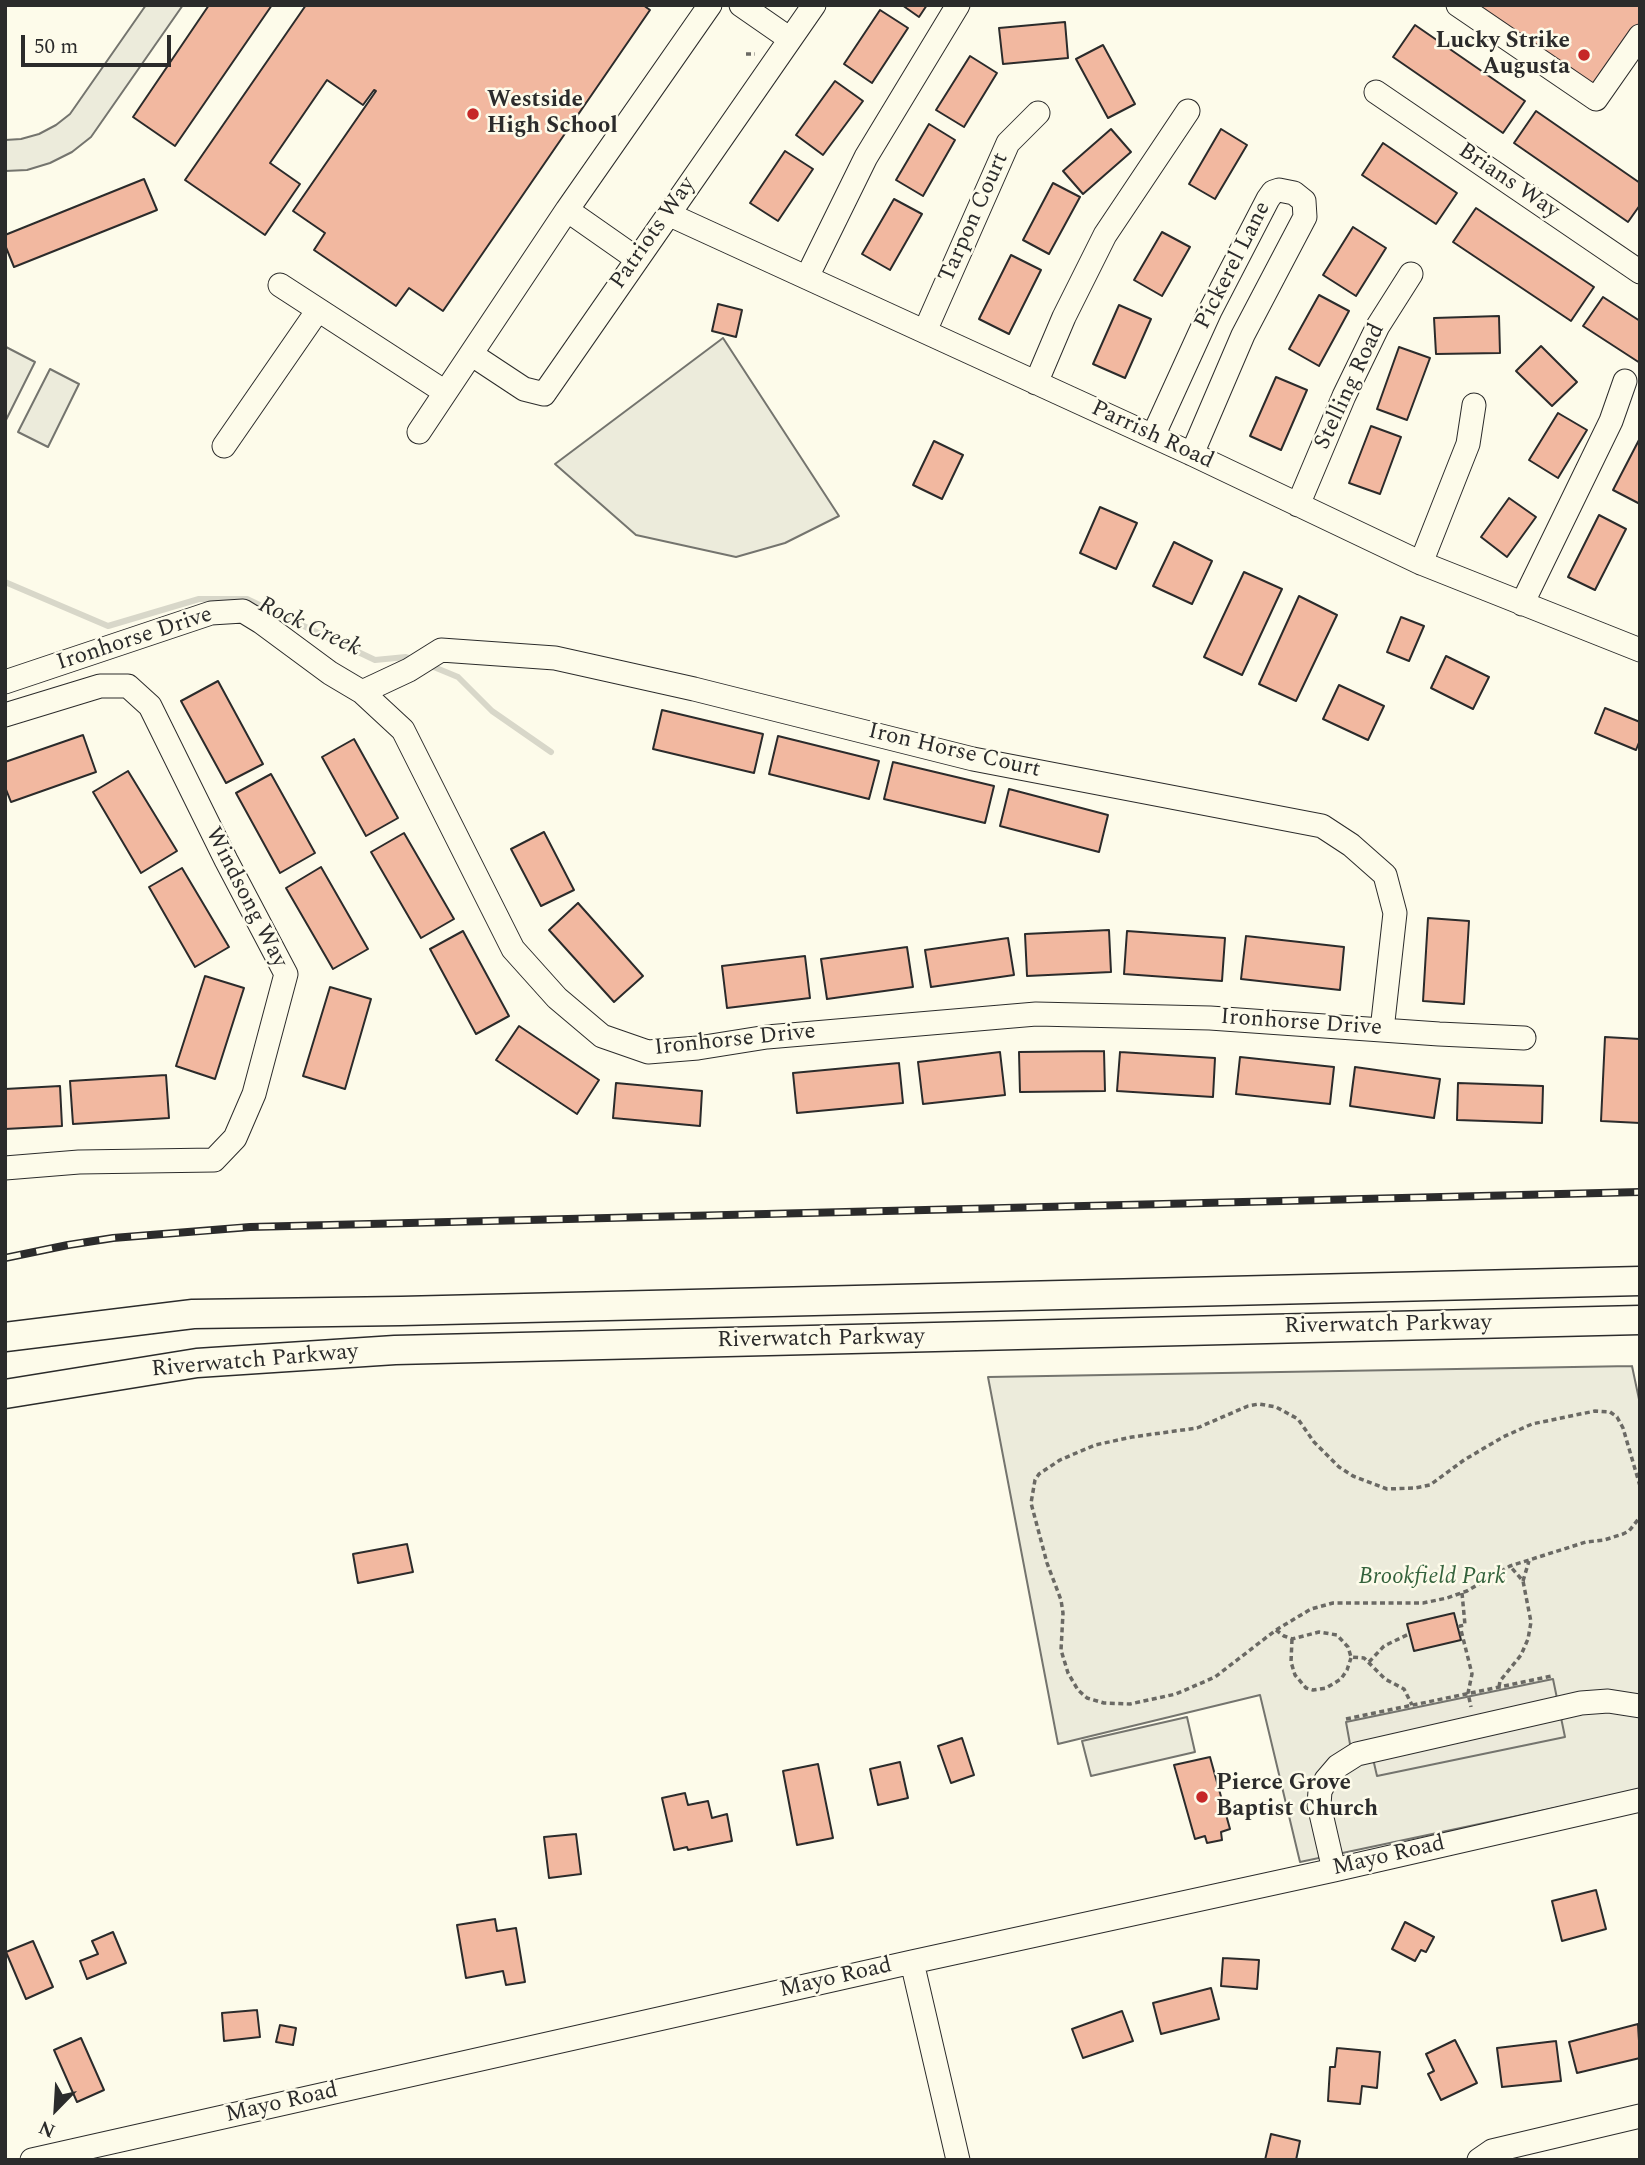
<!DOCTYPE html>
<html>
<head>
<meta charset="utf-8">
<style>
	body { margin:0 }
	#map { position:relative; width:1645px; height:2165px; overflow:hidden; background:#fdfbea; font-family:Spectral,serif }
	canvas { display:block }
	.frame { position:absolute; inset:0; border:7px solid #2b2b2b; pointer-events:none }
	.north { position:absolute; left:21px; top:2074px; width:70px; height:70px; -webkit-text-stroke:5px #fdfbea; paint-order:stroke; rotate:204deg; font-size:19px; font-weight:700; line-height:28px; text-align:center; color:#2b2b2b }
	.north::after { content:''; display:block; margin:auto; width:24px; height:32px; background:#2b2b2b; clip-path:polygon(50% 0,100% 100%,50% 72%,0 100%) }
	.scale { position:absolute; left:21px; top:35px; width:150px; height:32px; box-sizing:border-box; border:4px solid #2b2b2b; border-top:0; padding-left:9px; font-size:21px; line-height:24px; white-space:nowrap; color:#2b2b2b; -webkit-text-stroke:5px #fdfbea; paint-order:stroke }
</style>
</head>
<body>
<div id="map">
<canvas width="1645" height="2165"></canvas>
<div class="frame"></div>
<div class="north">N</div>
<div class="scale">50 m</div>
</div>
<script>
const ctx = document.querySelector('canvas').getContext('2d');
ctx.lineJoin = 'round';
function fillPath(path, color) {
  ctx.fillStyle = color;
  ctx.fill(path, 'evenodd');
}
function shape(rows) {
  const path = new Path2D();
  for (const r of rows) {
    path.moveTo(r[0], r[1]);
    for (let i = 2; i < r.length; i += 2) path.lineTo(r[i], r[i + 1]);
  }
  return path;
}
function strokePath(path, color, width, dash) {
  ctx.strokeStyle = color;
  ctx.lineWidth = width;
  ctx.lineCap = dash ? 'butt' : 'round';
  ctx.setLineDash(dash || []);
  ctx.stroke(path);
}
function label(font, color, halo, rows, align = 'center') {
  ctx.font = font + ' Spectral,serif';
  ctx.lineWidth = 5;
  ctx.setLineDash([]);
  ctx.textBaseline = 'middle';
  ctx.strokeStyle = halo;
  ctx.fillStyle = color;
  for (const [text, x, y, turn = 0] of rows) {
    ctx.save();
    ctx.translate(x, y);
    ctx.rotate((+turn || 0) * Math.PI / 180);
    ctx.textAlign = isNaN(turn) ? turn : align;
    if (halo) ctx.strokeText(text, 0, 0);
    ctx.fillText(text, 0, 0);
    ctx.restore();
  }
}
const green = shape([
	[146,5,183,5,91,137,72,152,50,163,27,170,5,171,5,140,21,139,39,134,56,125,70,114,146,5],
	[723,338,839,516,785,543,736,557,636,535,555,464,723,338],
	[6,347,35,362,5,422,5,349,6,347],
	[50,369,79,384,48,447,18,432,50,369],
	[1632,1366,1640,1404,1640,1790,1300,1862,1260,1695,1058,1744,988,1377,1632,1366],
	[1187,1717,1195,1752,1091,1776,1082,1741,1187,1717]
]);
const parking = shape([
	[1553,1679,1565,1737,1377,1776,1374,1763,1350,1744,1346,1722,1553,1679]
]);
const stream = shape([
	[5,582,108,626,199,599,247,599,375,660,406,657,415,660],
	[429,665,458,677,492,711,551,752]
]);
const building = shape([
	[209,5,272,5,175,146,133,117,209,5],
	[306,5,643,5,650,10,443,311,409,288,396,306,314,250,325,233,293,211,376,91,374,90,363,105,327,80,270,163,300,184,265,235,185,180,306,5],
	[902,5,927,5,919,17,902,5],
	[1475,5,1640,5,1640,24,1597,87,1475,5],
	[880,10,908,28,872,83,844,64,880,10],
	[1065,22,1068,58,1003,64,999,28,1065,22],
	[1415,25,1525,101,1503,133,1393,57,1415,25],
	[1103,45,1135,104,1108,118,1076,59,1103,45],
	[970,56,997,73,964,127,936,110,970,56],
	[835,81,863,101,823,155,796,135,835,81],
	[1536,111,1640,183,1640,205,1628,222,1514,143,1536,111],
	[929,124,955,140,923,196,896,180,929,124],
	[1111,129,1131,152,1083,194,1063,171,1111,129],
	[1221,129,1247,145,1215,199,1189,184,1221,129],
	[1383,143,1457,193,1436,224,1362,175,1383,143],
	[785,151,813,169,778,221,750,203,785,151],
	[144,179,157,210,14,267,5,245,5,235,144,179],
	[1053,183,1080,197,1049,254,1023,240,1053,183],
	[894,199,922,214,890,270,862,254,894,199],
	[1476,208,1594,287,1571,321,1453,242,1476,208],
	[1353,227,1386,248,1356,296,1323,275,1353,227],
	[1162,232,1190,247,1162,296,1134,280,1162,232],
	[1011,255,1041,270,1009,334,979,319,1011,255],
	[1319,295,1349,311,1319,366,1289,349,1319,295],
	[1603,297,1640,321,1640,363,1583,326,1603,297],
	[718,304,742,310,736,337,712,331,718,304],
	[1119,305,1151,319,1125,378,1093,364,1119,305],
	[1499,316,1500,353,1436,354,1434,318,1499,316],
	[1541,346,1577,382,1552,406,1516,371,1541,346],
	[1399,347,1430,358,1407,420,1377,409,1399,347],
	[1276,377,1307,390,1281,450,1250,436,1276,377],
	[1558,413,1587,430,1558,478,1529,460,1558,413],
	[1371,426,1401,437,1380,494,1349,483,1371,426],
	[1640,438,1640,504,1613,490,1640,438],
	[934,441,963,455,942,499,913,485,934,441],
	[1509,498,1536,517,1507,557,1481,537,1509,498],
	[1100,507,1137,523,1116,569,1080,553,1100,507],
	[1599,515,1626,529,1595,590,1568,577,1599,515],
	[1174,542,1212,561,1192,604,1153,586,1174,542],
	[1244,572,1282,589,1242,675,1204,657,1244,572],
	[1299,596,1337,615,1296,701,1259,684,1299,596],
	[1401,617,1424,626,1409,661,1387,652,1401,617],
	[1446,656,1489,677,1473,709,1431,688,1446,656],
	[218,681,263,764,226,783,181,701,218,681],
	[1339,685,1384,706,1368,740,1323,719,1339,685],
	[1605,708,1640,722,1640,740,1636,750,1595,733,1605,708],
	[662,710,763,734,754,773,653,749,662,710],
	[83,735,96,772,11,802,5,787,5,762,83,735],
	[778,736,879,761,869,799,769,774,778,736],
	[354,739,398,818,366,836,322,757,354,739],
	[893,762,994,786,985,823,884,799,893,762],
	[128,771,177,851,141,873,93,792,128,771],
	[271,774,315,853,280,873,236,793,271,774],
	[1009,789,1108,815,1099,852,1000,826,1009,789],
	[544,832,574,890,541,906,511,849,544,832],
	[404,833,454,919,421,938,371,852,404,833],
	[321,867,368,949,333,969,286,888,321,867],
	[182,868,229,947,195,967,149,887,182,868],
	[578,903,643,976,614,1002,549,930,578,903],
	[1428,918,1469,921,1464,1004,1423,1001,1428,918],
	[1109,930,1111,972,1027,976,1025,934,1109,930],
	[463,931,509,1016,476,1034,430,949,463,931],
	[1127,931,1225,938,1222,981,1124,974,1127,931],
	[1246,936,1344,947,1340,990,1241,979,1246,936],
	[1008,938,1014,975,931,987,925,950,1008,938],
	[907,947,913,987,827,999,821,959,907,947],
	[805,956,810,998,727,1008,722,966,805,956],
	[205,976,244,988,215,1079,176,1066,205,976],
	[330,987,371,999,345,1089,303,1076,330,987],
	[519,1026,599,1080,577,1114,496,1060,519,1026],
	[1605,1037,1640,1039,1640,1123,1601,1121,1605,1037],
	[1104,1051,1105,1091,1020,1092,1019,1052,1104,1051],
	[1000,1052,1005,1095,923,1104,918,1062,1000,1052],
	[1120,1052,1215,1058,1213,1097,1117,1091,1120,1052],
	[1240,1057,1334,1067,1330,1104,1236,1094,1240,1057],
	[899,1063,903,1103,797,1113,793,1073,899,1063],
	[1355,1067,1440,1079,1434,1118,1350,1106,1355,1067],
	[166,1075,169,1118,73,1124,70,1081,166,1075],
	[616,1083,702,1091,700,1126,613,1118,616,1083],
	[1458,1083,1543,1086,1542,1123,1457,1120,1458,1083],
	[60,1086,62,1126,5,1129,5,1089,60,1086],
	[407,1544,413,1572,358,1583,353,1554,407,1544],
	[1454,1613,1461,1640,1414,1651,1407,1624,1454,1613],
	[962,1738,974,1775,951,1783,938,1746,962,1738],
	[1210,1757,1230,1829,1221,1832,1222,1840,1207,1843,1205,1836,1195,1839,1174,1765,1210,1757],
	[900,1762,908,1798,878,1805,870,1769,900,1762],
	[818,1764,833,1838,797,1845,783,1771,818,1764],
	[685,1793,688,1805,708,1801,712,1818,727,1814,732,1841,688,1850,687,1847,674,1850,662,1798,685,1793],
	[576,1834,581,1874,549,1878,544,1837,576,1834],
	[1596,1890,1606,1929,1562,1941,1552,1901,1596,1890],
	[495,1919,497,1931,516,1928,525,1982,506,1985,503,1971,466,1978,457,1925,495,1919],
	[1405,1922,1434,1937,1426,1952,1421,1950,1415,1961,1392,1949,1405,1922],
	[113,1932,126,1963,87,1979,80,1961,98,1954,92,1941,113,1932],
	[33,1941,53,1987,26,1999,6,1952,33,1941],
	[1223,1958,1259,1960,1257,1989,1221,1986,1223,1958],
	[1211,1988,1219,2019,1161,2034,1153,2003,1211,1988],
	[257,2010,260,2037,224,2041,222,2013,257,2010],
	[1122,2011,1133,2041,1083,2058,1072,2029,1122,2011],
	[1638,2024,1640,2058,1577,2073,1569,2042,1638,2024],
	[280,2025,296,2028,293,2045,276,2042,280,2025],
	[81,2038,104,2090,77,2102,54,2050,81,2038],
	[1455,2040,1477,2083,1441,2100,1428,2074,1434,2071,1426,2054,1455,2040],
	[1556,2041,1561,2081,1502,2087,1497,2048,1556,2041],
	[1337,2048,1380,2052,1377,2088,1362,2086,1360,2104,1328,2101,1330,2067,1335,2067,1337,2048],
	[1271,2134,1300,2141,1296,2160,1265,2160,1271,2134]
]);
const path = shape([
	[746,54,755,54],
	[1640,1486,1623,1428,1617,1417,1610,1412,1595,1411,1532,1424,1503,1437,1464,1460,1430,1485,1415,1488,1387,1489,1353,1476,1339,1467,1314,1442,1298,1419,1276,1407,1259,1404,1248,1406,1197,1428,1132,1437,1095,1445,1060,1460,1039,1474,1035,1480,1031,1503,1047,1563,1061,1600,1063,1613,1061,1650,1068,1673,1078,1690,1087,1698,1104,1703,1130,1704,1176,1694,1215,1677,1276,1630,1311,1609,1333,1603,1423,1603,1447,1598,1467,1591,1510,1566,1586,1542,1604,1540,1623,1534,1629,1531,1640,1517],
	[1523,1581,1529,1561],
	[1462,1593,1465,1625,1460,1626,1472,1674,1468,1693,1471,1707],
	[1276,1630,1284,1636,1292,1639,1319,1632,1337,1635,1348,1647,1351,1657,1364,1658,1385,1679,1404,1689,1412,1705],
	[1292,1639,1291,1662,1295,1675,1306,1688,1313,1690,1326,1688,1341,1679,1347,1670,1351,1658],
	[1369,1662,1384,1646,1409,1634],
	[1499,1687,1500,1681,1521,1655,1528,1639,1531,1622,1523,1581,1510,1566],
	[1346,1719,1552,1676]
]);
const minor = shape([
	[741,5,790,39],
	[1458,5,1596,99,1640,36],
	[1376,92,1640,272],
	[668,214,1192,454,1421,563,1640,650],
	[637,259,567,210,710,5],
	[807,277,866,157,958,5],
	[280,285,445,392],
	[925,331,1008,143,1038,113],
	[471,354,524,389,544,394,814,5],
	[1036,383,1064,317,1105,235,1188,111],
	[419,432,567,210],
	[1153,436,1210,311,1268,199,1273,192,1279,190,1294,193,1304,201,1305,217,1243,335,1192,454],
	[224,446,318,310],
	[1298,505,1344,396,1378,326,1411,274],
	[1421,563,1468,444,1474,405],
	[1522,604,1611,421,1625,381],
	[5,682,211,613,243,611,261,622,330,673,362,692,403,730,513,949,557,998,602,1036,648,1052,698,1048,767,1037,1036,1014,1210,1018,1439,1034,1524,1038],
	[362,692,409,670,441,650,555,658,694,689,973,759,1322,826,1351,845,1385,875,1395,913,1382,1030],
	[5,715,100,686,128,686,150,706,226,860,286,974,254,1094,235,1138,214,1160,79,1162,5,1168],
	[1334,1870,1319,1805,1320,1791,1326,1780,1338,1766,1357,1754,1581,1703,1608,1701,1640,1706],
	[912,1962,958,2160],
	[32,2160,912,1962,1334,1870,1640,1800],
	[1479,2160,1492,2151,1640,2116]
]);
const major = shape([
	[5,1337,193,1314,401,1311,1640,1281],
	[5,1394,197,1363,395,1350,1640,1320]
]);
const rail = shape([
	[5,1258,68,1245,113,1238,250,1227,1640,1192]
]);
const markers = [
	[1584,55,7,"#c62828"],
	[473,114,7,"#c62828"],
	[1202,1797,7,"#c62828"]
];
const poiNames = [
	["Lucky Strike",1570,42,"right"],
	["Augusta",1570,68,"right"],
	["Westside",487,101],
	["High School",487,127],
	["Pierce Grove",1216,1784],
	["Baptist Church",1216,1810]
];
const streetNames = [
	["Brians Way",1508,182,34],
	["Tarpon Court",975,218,-66],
	["Patriots Way",654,234,-55],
	["Pickerel Lane",1234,266,-63],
	["Stelling Road",1351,387,-65],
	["Parrish Road",1152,436,25],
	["Ironhorse Drive",135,640,-18],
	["Iron Horse Court",954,752,13],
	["Windsong Way",245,898,63],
	["Ironhorse Drive",1301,1024,4],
	["Ironhorse Drive",735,1041,-6],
	["Riverwatch Parkway",1388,1326,-1],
	["Riverwatch Parkway",821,1340,-1],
	["Riverwatch Parkway",255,1362,-5],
	["Mayo Road",1389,1857,-13],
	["Mayo Road",836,1979,-13],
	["Mayo Road",282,2104,-13]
];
const parkNames = [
	["Brookfield Park",1432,1578]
];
const waterNames = [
	["Rock Creek",309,628,25]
];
fillPath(green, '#ecebdb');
strokePath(green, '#74746e', 2);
fillPath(parking, '#eceadb');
strokePath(parking, '#74746e', 2);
strokePath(stream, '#d8d7c9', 6);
fillPath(building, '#f2b8a0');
strokePath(building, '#2b2b2b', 2);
strokePath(minor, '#2b2b2b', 25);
strokePath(major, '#2b2b2b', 31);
strokePath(path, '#6a6964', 3.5, [5, 3.5]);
strokePath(minor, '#fdfbea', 23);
strokePath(major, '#fdfbea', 28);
strokePath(rail, '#2b2b2b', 8);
strokePath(rail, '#fdfbea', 5, [16]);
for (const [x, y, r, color] of markers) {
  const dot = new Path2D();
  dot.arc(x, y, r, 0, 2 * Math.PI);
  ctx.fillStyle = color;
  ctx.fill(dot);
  strokePath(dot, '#fdfbea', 2.5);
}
label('bold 23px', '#2b2b2b', '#fdfbea', poiNames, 'left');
label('23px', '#2b2b2b', '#fdfbea', streetNames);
label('italic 23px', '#34623c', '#fdfbea', parkNames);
label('italic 24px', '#2b2b2b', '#fdfbea', waterNames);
</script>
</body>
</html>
